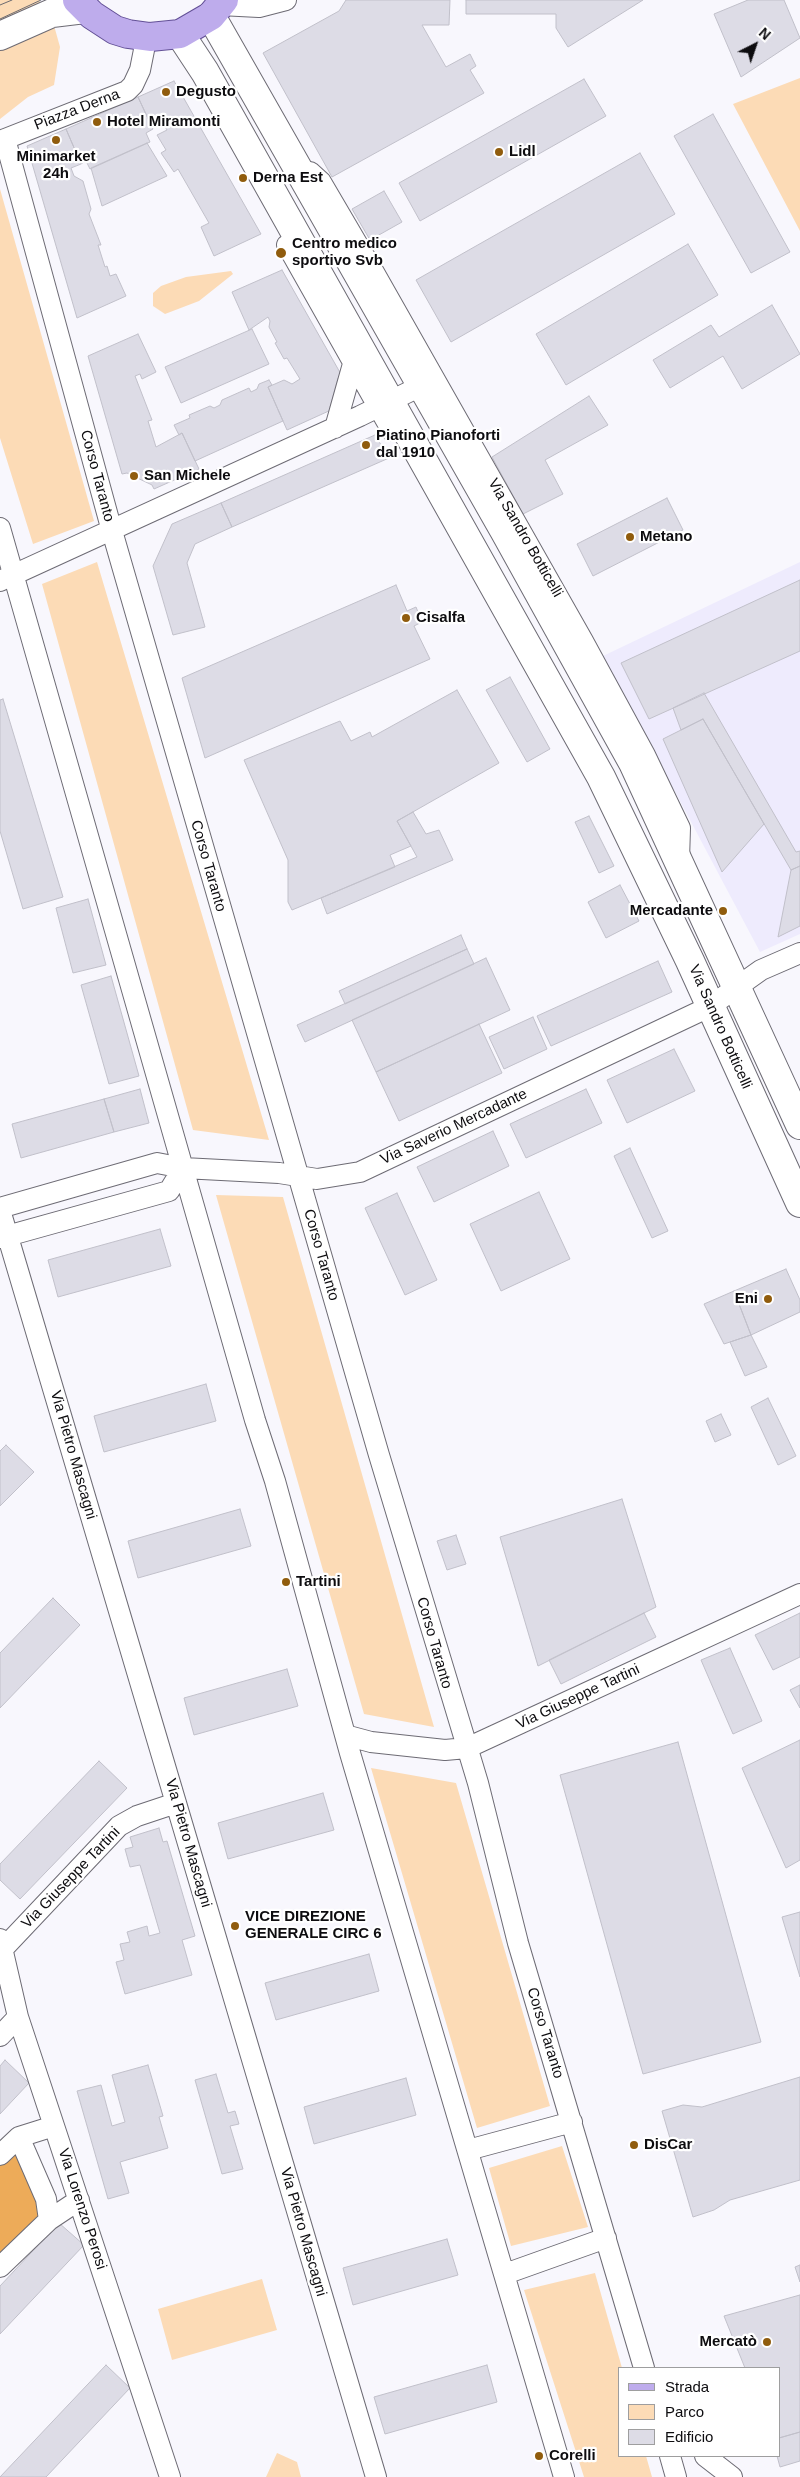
<!DOCTYPE html>
<html>
<head>
<meta charset="utf-8">
<style>
	body { margin:0 }
	#map { position:relative; width:800px; height:2477px; overflow:hidden; background:#f8f7fd; font-family:Arial,sans-serif }
	canvas { display:block }
	.legend { position:absolute; left:618px; top:2367px; width:162px; height:90px; box-sizing:border-box; background:#fff; border:1px solid #9e9e9f; margin:0; padding:6px 9px; list-style:none; font-size:15px; color:#0d0c0f }
	.legend li { display:flex; align-items:center; gap:10px; height:25px }
	.legend b { width:25px; border:1px solid #9e9e9f }
	.north { position:absolute; left:730px; top:20px; width:50px; height:50px; -webkit-text-stroke:4px #fff; paint-order:stroke; rotate:41deg; font-size:14px; font-weight:700; line-height:20px; text-align:center; color:#0d0c0f }
	.north::after { content:''; display:block; margin:auto; width:18px; height:22px; background:#0d0c0f; clip-path:polygon(50% 0,100% 100%,50% 72%,0 100%) }
</style>
</head>
<body>
<div id="map">
<canvas width="800" height="2477"></canvas>
<ul class="legend">
<li><b style="height:6px;background:#beacec"></b>Strada</li>
<li><b style="height:14px;background:#fcdbb6"></b>Parco</li>
<li><b style="height:14px;background:#dddce6"></b>Edificio</li>
</ul>
<div class="north">N</div>
</div>
<script>
const ctx = document.querySelector('canvas').getContext('2d');
ctx.lineJoin = 'round';
function fillPath(path, color) {
  ctx.fillStyle = color;
  ctx.fill(path, 'evenodd');
}
function shape(rows) {
  const path = new Path2D();
  for (const r of rows) {
    path.moveTo(r[0], r[1]);
    for (let i = 2; i < r.length; i += 2) path.lineTo(r[i], r[i + 1]);
  }
  return path;
}
function strokePath(path, color, width, dash) {
  ctx.strokeStyle = color;
  ctx.lineWidth = width;
  ctx.lineCap = dash ? 'butt' : 'round';
  ctx.setLineDash(dash || []);
  ctx.stroke(path);
}
function label(font, color, halo, rows, align = 'center') {
  ctx.font = font + ' Arial,sans-serif';
  ctx.lineWidth = 4.5;
  ctx.setLineDash([]);
  ctx.textBaseline = 'middle';
  ctx.strokeStyle = halo;
  ctx.fillStyle = color;
  for (const [text, x, y, turn = 0] of rows) {
    ctx.save();
    ctx.translate(x, y);
    ctx.rotate((+turn || 0) * Math.PI / 180);
    ctx.textAlign = isNaN(turn) ? turn : align;
    if (halo) ctx.strokeText(text, 0, 0);
    ctx.fillText(text, 0, 0);
    ctx.restore();
  }
}
const built = shape([
	[800,562,800,934,760,952,603,656]
]);
const green = shape([
	[0,0,39,0,55,29,60,47,54,85,28,97,0,119],
	[800,78,800,231,733,104],
	[0,189,94,521,33,544,0,438],
	[231,271,233,274,199,301,165,314,153,306,153,293,161,286,186,277],
	[97,562,269,1140,193,1130,42,584],
	[216,1195,283,1197,434,1727,364,1714],
	[371,1768,456,1783,550,2106,477,2128],
	[562,2146,588,2227,511,2246,489,2168],
	[595,2273,622,2368,619,2368,619,2456,646,2456,652,2477,584,2477,524,2290],
	[262,2279,277,2330,172,2360,158,2309],
	[277,2453,297,2462,301,2477,266,2477]
]);
const forest = shape([
	[15,2144,44,2211,0,2256,0,2159]
]);
const building = shape([
	[346,0,450,0,449,25,422,25,446,67,470,54,476,66,470,70,484,93,332,177,263,53,339,11,346,0],
	[466,0,643,0,568,47,556,28,556,14,466,14,466,0],
	[748,0,784,0,800,38,741,77,714,14,748,0],
	[584,79,606,116,420,221,399,183,584,79],
	[174,81,261,234,214,256,201,227,209,223,178,169,174,172,161,153,166,150,157,135,167,130,162,121,151,125,138,97,174,81],
	[138,97,153,129,146,133,150,142,90,169,86,161,81,164,66,129,138,97],
	[713,114,790,252,751,273,674,136,713,114],
	[66,129,81,164,71,168,74,176,83,181,91,209,89,214,101,245,98,245,105,267,107,266,110,276,116,274,126,296,77,318,27,146,66,129],
	[147,143,167,176,102,206,91,168,147,143],
	[640,153,675,214,451,342,416,280,640,153],
	[384,191,402,222,370,240,352,209,384,191],
	[688,244,718,295,566,385,536,334,688,244],
	[282,270,342,376,338,378,330,407,331,410,287,430,268,387,284,380,292,384,300,379,287,358,284,359,275,343,277,342,269,327,270,321,268,317,249,330,232,292,282,270],
	[772,305,800,354,742,389,723,356,670,388,653,360,711,325,719,337,772,305],
	[252,329,269,364,181,403,165,367,252,329],
	[138,334,156,372,142,379,140,374,135,376,152,420,148,421,156,447,182,433,199,469,154,489,152,485,127,473,122,474,88,356,138,334],
	[269,380,272,385,268,387,283,421,195,461,182,433,179,435,174,425,190,418,189,415,210,406,214,408,220,405,222,400,249,388,251,392,257,389,259,384,269,380],
	[589,396,608,425,545,460,563,494,523,514,492,457,589,396],
	[375,435,389,458,232,527,221,503,375,435],
	[667,498,683,530,593,576,577,544,667,498],
	[221,503,232,527,195,544,187,563,205,627,173,635,153,566,172,524,221,503],
	[800,580,800,651,649,719,621,663,800,580],
	[396,585,407,611,416,607,422,622,414,626,430,659,205,758,182,678,396,585],
	[510,677,550,749,527,762,486,690,510,677],
	[457,690,499,763,397,821,411,846,390,855,395,867,292,910,288,902,288,860,244,760,340,721,351,741,370,732,372,737,457,690],
	[704,693,796,852,800,851,800,866,791,870,703,719,681,730,673,708,704,693],
	[3,699,63,897,23,909,0,831,0,700,3,699],
	[703,719,764,824,722,872,663,739,703,719],
	[413,812,426,834,439,830,453,860,327,914,321,898,417,857,397,821,413,812],
	[589,816,614,866,599,873,575,822,589,816],
	[800,866,800,926,778,937,791,870,800,866],
	[620,885,639,921,606,938,588,902,620,885],
	[88,899,106,965,73,973,56,908,88,899],
	[461,935,467,949,345,1004,339,991,461,935],
	[467,949,474,964,305,1042,297,1025,467,949],
	[486,958,510,1010,376,1072,352,1020,486,958],
	[658,961,672,992,551,1046,537,1016,658,961],
	[111,976,139,1076,109,1084,81,985,111,976],
	[533,1017,547,1049,504,1069,489,1037,533,1017],
	[479,1024,502,1073,399,1121,376,1072,479,1024],
	[674,1049,695,1091,627,1123,607,1080,674,1049],
	[140,1089,149,1123,114,1132,104,1099,140,1089],
	[586,1089,602,1123,526,1158,510,1124,586,1089],
	[104,1099,114,1132,21,1158,12,1124,104,1099],
	[493,1131,509,1166,434,1202,417,1167,493,1131],
	[630,1148,668,1231,652,1238,614,1156,630,1148],
	[539,1192,570,1259,501,1291,470,1224,539,1192],
	[397,1193,437,1280,405,1295,365,1208,397,1193],
	[160,1229,171,1266,58,1297,48,1260,160,1229],
	[786,1269,800,1300,800,1312,751,1335,734,1291,786,1269],
	[734,1291,751,1335,724,1344,704,1304,734,1291],
	[751,1335,767,1367,745,1376,730,1342,751,1335],
	[206,1384,216,1421,104,1452,94,1416,206,1384],
	[768,1398,796,1456,778,1465,751,1407,768,1398],
	[721,1414,731,1435,715,1442,706,1421,721,1414],
	[6,1445,34,1472,0,1506,0,1451,6,1445],
	[622,1499,656,1607,538,1666,500,1537,622,1499],
	[240,1509,251,1546,138,1578,128,1541,240,1509],
	[456,1535,466,1564,447,1570,437,1541,456,1535],
	[53,1598,80,1625,0,1708,0,1653,53,1598],
	[644,1613,656,1637,561,1684,549,1660,644,1613],
	[800,1613,800,1657,773,1670,755,1635,800,1613],
	[730,1648,762,1721,733,1734,701,1660,730,1648],
	[287,1669,298,1706,194,1735,184,1698,287,1669],
	[800,1685,800,1708,790,1690,800,1685],
	[800,1740,800,1860,786,1868,742,1768,800,1740],
	[678,1742,761,2042,643,2074,560,1775,678,1742],
	[99,1761,127,1788,20,1899,0,1880,0,1864,99,1761],
	[323,1793,334,1830,228,1859,218,1823,323,1793],
	[159,1828,163,1842,167,1841,195,1936,182,1940,192,1975,125,1994,116,1962,124,1960,120,1944,130,1942,127,1932,147,1926,149,1936,160,1933,140,1865,130,1867,125,1849,133,1847,130,1837,159,1828],
	[800,1912,800,1977,782,1917,800,1912],
	[369,1954,379,1991,276,2020,265,1983,369,1954],
	[5,2060,29,2083,0,2114,0,2066,5,2060],
	[148,2065,163,2116,159,2117,168,2148,120,2162,129,2193,108,2199,77,2091,101,2085,112,2126,125,2122,112,2075,148,2065],
	[216,2074,228,2113,235,2111,239,2124,230,2126,243,2169,222,2174,195,2080,216,2074],
	[800,2077,800,2180,730,2200,714,2210,693,2217,662,2111,683,2105,702,2107,800,2077],
	[406,2078,416,2115,314,2144,304,2107,406,2078],
	[59,2223,84,2245,0,2334,0,2286,59,2223],
	[447,2239,458,2275,353,2305,343,2268,447,2239],
	[800,2265,800,2282,795,2267,800,2265],
	[800,2295,800,2432,779,2438,779,2368,745,2368,724,2316,800,2295],
	[106,2365,130,2388,46,2477,0,2477,106,2365],
	[487,2365,497,2402,385,2434,374,2397,487,2365],
	[800,2432,800,2461,780,2467,777,2456,779,2438,800,2432]
]);
const minor = shape([
	[220,5,259,7,286,0],
	[5,139,112,531,379,1455,478,1783,518,1943,644,2368],
	[0,141,127,91,133,85,140,70,144,50,142,36],
	[310,172,321,182,375,274,583,641,645,755,680,828,679,860],
	[287,245,392,431],
	[335,428,353,364],
	[0,528,255,1420,275,1481,350,1753,564,2477],
	[0,581,360,416,433,380],
	[0,1208,157,1163,183,1168,279,1173,317,1179,360,1172,709,1007,761,970,800,953],
	[0,1210,376,2477],
	[0,1238,169,1191,183,1168],
	[345,1735,371,1742,445,1750,467,1748,800,1594],
	[0,1939,18,2017,170,2477],
	[0,1952,119,1826,137,1816,176,1803],
	[0,2036,18,2017],
	[19,2137,46,2199,49,2220],
	[468,2150,572,2122],
	[0,2155,19,2137,54,2126],
	[0,2267,49,2220,79,2200],
	[505,2274,606,2238],
	[670,2456,676,2477],
	[705,2456,732,2477]
]);
const secondary = shape([
	[211,16,505,532,633,763,800,1125],
	[180,34,205,72,601,777,690,961,800,1203],
	[0,36,52,13,85,9]
]);
const primary = shape([
	[77,0,92,15,115,30,128,34,150,37,180,34,211,16,224,0]
]);
const tram = shape([
	[0,5,12,0],
	[0,19,41,0]
]);
const markers = [
	[166,92,5,"#905c0d"],
	[97,122,5,"#905c0d"],
	[56,140,5,"#905c0d"],
	[499,152,5,"#905c0d"],
	[243,178,5,"#905c0d"],
	[281,253,6,"#905c0d"],
	[366,445,5,"#905c0d"],
	[134,476,5,"#905c0d"],
	[630,537,5,"#905c0d"],
	[406,618,5,"#905c0d"],
	[723,911,5,"#905c0d"],
	[768,1299,5,"#905c0d"],
	[286,1582,5,"#905c0d"],
	[235,1926,5,"#905c0d"],
	[634,2145,5,"#905c0d"],
	[767,2342,5,"#905c0d"],
	[539,2456,5,"#905c0d"]
];
const poiNames = [
	["Degusto",176,92],
	["Hotel Miramonti",107,122],
	["Lidl",509,152],
	["Minimarket",56,157,"center"],
	["24h",56,174,"center"],
	["Derna Est",253,178],
	["Centro medico",292,244],
	["sportivo Svb",292,261],
	["Piatino Pianoforti",376,436],
	["dal 1910",376,453],
	["San Michele",144,476],
	["Metano",640,537],
	["Cisalfa",416,618],
	["Mercadante",713,911,"right"],
	["Eni",758,1299,"right"],
	["Tartini",296,1582],
	["VICE DIREZIONE",245,1917],
	["GENERALE CIRC 6",245,1934],
	["DisCar",644,2145],
	["Mercatò",757,2342,"right"],
	["Corelli",549,2456]
];
const streetNames = [
	["Piazza Derna",77,110,-21],
	["Corso Taranto",97,476,75],
	["Via Sandro Botticelli",525,538,60],
	["Corso Taranto",208,866,74],
	["Via Sandro Botticelli",720,1027,66],
	["Via Saverio Mercadante",454,1127,-25],
	["Corso Taranto",321,1255,74],
	["Via Pietro Mascagni",73,1455,74],
	["Corso Taranto",434,1643,74],
	["Via Giuseppe Tartini",578,1697,-25],
	["Via Pietro Mascagni",188,1843,74],
	["Via Giuseppe Tartini",71,1878,-46],
	["Corso Taranto",545,2033,73],
	["Via Lorenzo Perosi",82,2209,72],
	["Via Pietro Mascagni",303,2232,74]
];
fillPath(built, '#eeebfd');
fillPath(green, '#fcdbb6');
fillPath(forest, '#edab59');
fillPath(building, '#dddce6');
strokePath(building, '#c1c0ca', 1);
strokePath(minor, '#6d6b74', 22);
strokePath(secondary, '#6d6b74', 30);
strokePath(primary, '#635096', 30);
strokePath(minor, '#fff', 20);
strokePath(secondary, '#fff', 28);
strokePath(primary, '#beacec', 28);
strokePath(tram, '#6c6b70', 1);
for (const [x, y, r, color] of markers) {
  const dot = new Path2D();
  dot.arc(x, y, r, 0, 2 * Math.PI);
  ctx.fillStyle = color;
  ctx.fill(dot);
  strokePath(dot, '#fff', 2);
}
label('bold 15px', '#0d0c0f', '#fff', poiNames, 'left');
label('15px', '#0d0c0f', '#fff', streetNames);
</script>
</body>
</html>
